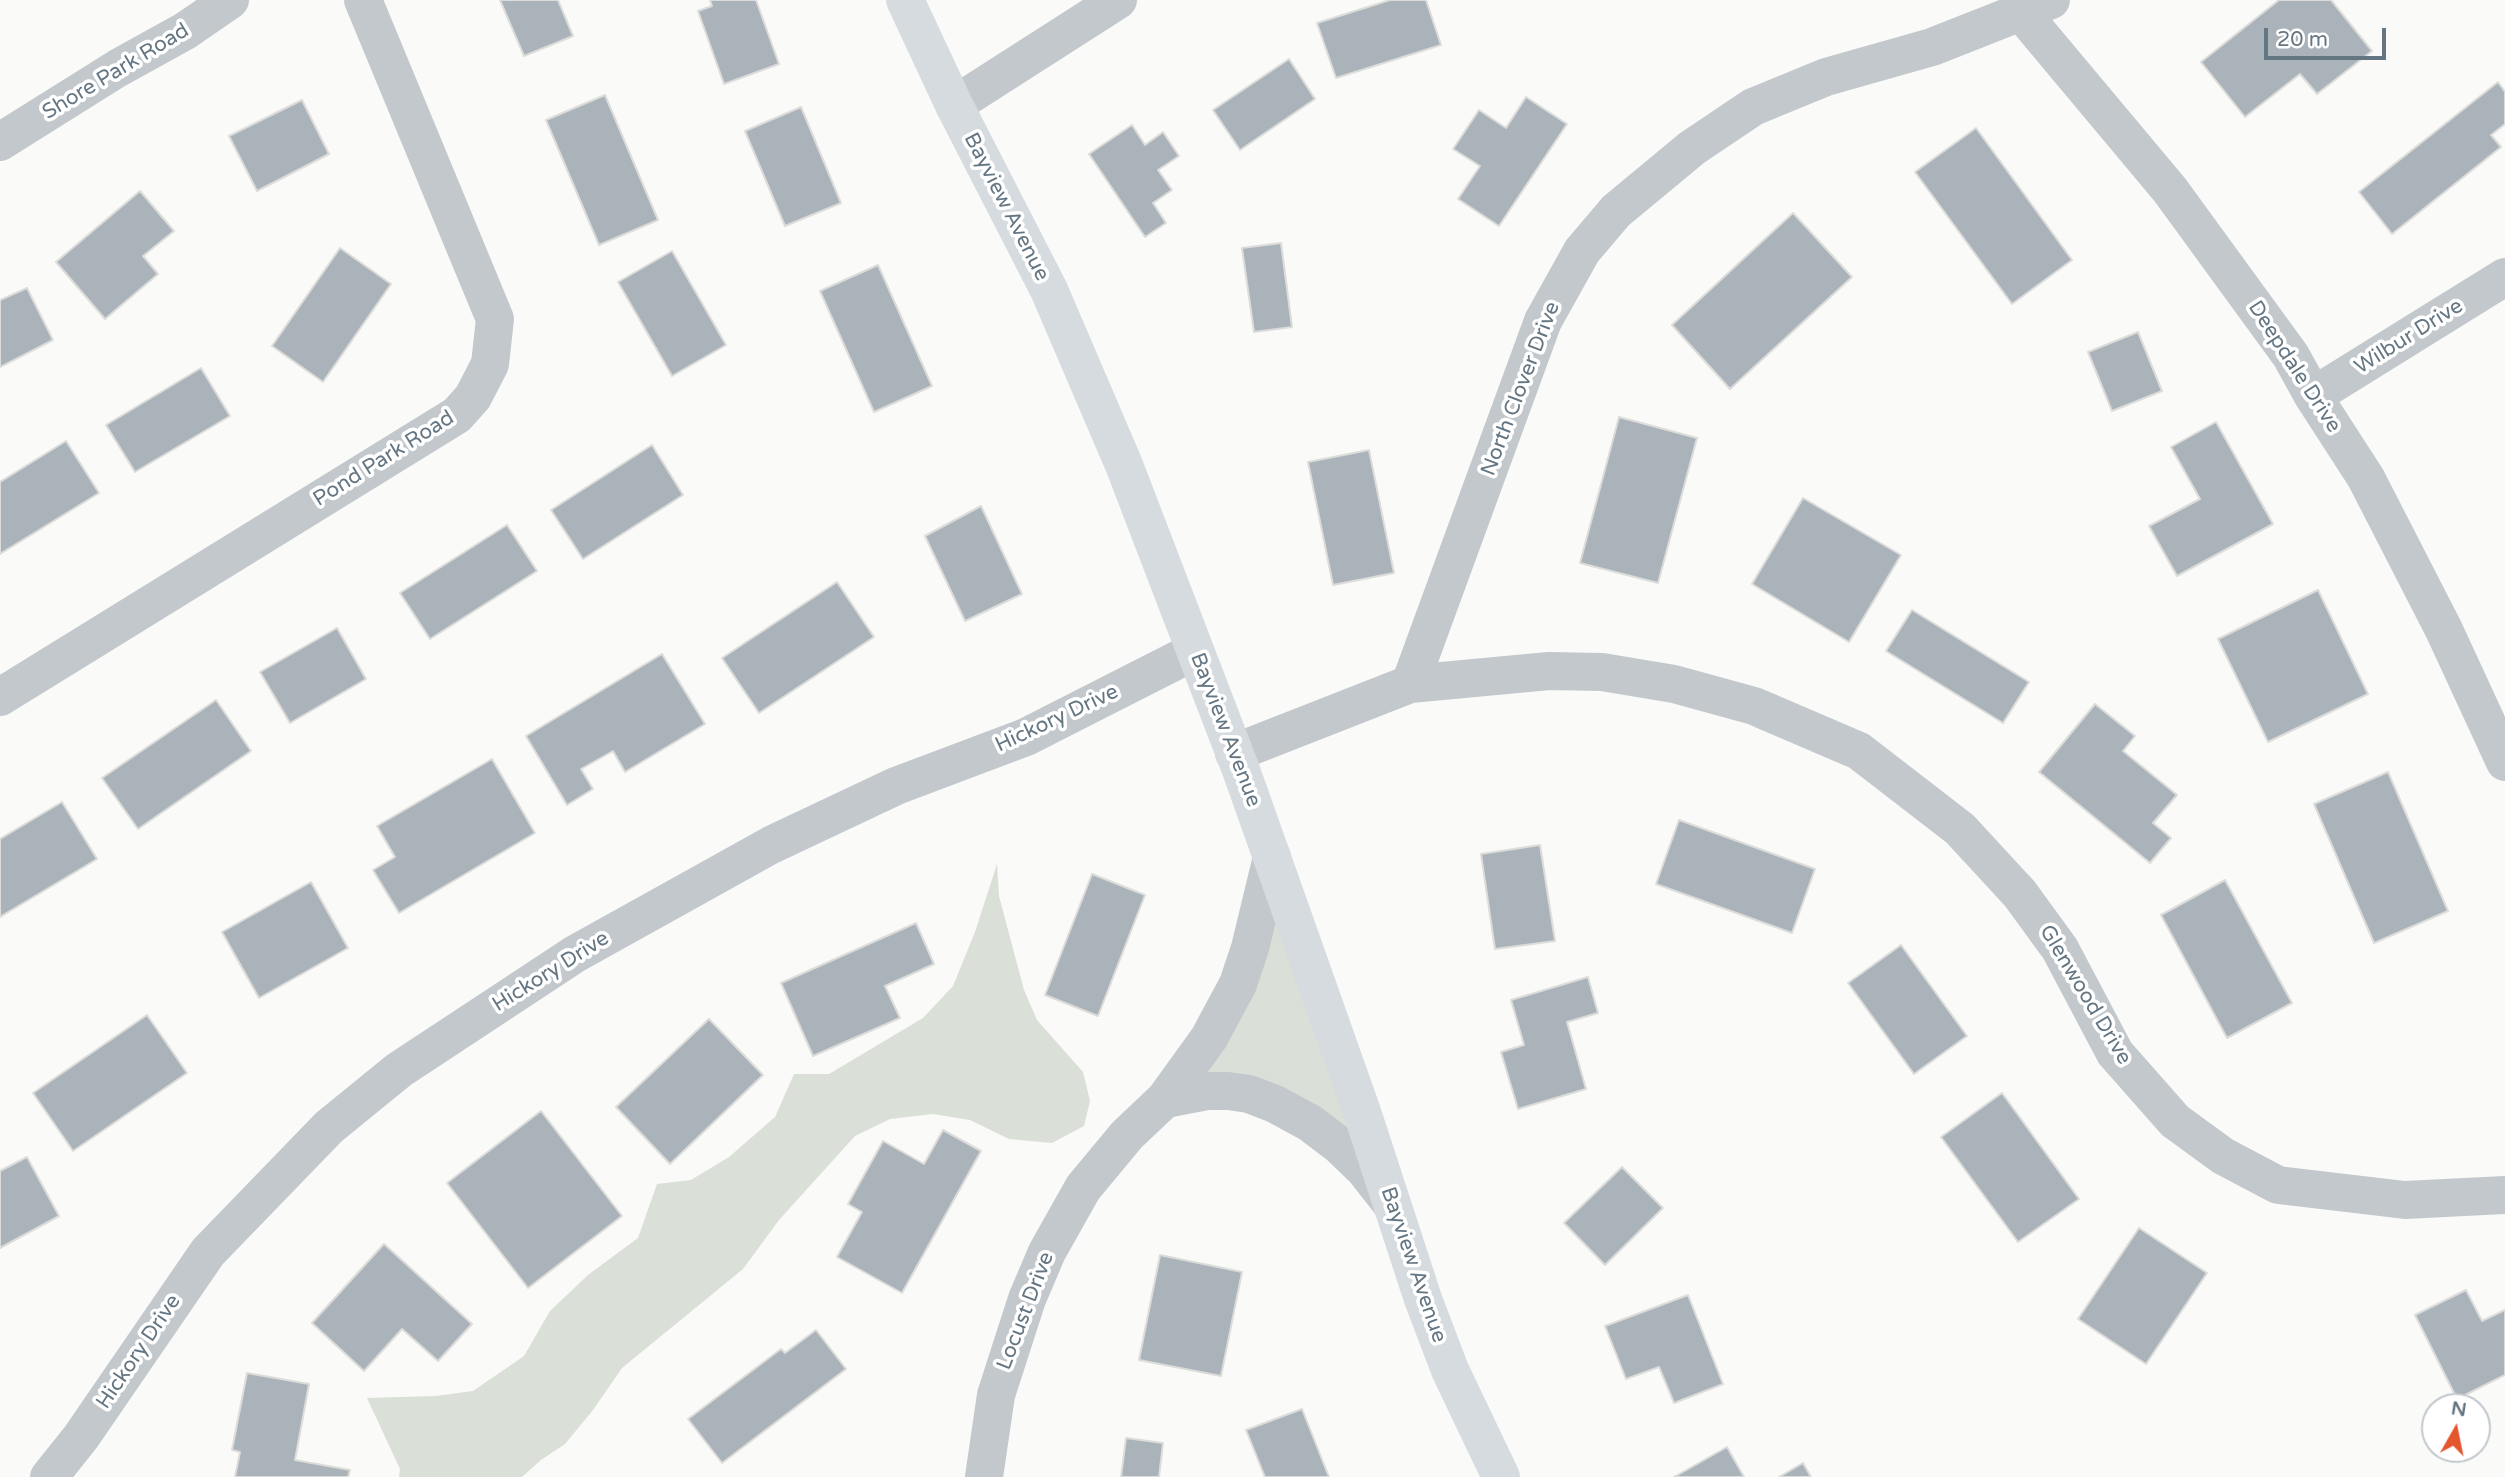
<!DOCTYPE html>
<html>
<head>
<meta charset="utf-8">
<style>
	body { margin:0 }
	#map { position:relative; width:2505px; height:1477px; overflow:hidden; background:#fafaf8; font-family:"Varela Round",sans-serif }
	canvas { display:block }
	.north { position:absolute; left:2421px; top:1393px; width:70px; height:70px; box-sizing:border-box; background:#fff; border:2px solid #c1c8cd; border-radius:50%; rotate:9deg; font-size:19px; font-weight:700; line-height:28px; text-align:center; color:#657683 }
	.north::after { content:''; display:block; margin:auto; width:24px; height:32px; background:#e4572e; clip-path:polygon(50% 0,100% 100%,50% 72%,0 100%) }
	.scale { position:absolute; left:2264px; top:28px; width:122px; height:32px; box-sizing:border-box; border:4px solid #657683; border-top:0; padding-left:9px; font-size:21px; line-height:24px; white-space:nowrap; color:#657683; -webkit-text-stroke:5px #fff; paint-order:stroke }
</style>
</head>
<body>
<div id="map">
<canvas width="2505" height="1477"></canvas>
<div class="north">N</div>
<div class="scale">20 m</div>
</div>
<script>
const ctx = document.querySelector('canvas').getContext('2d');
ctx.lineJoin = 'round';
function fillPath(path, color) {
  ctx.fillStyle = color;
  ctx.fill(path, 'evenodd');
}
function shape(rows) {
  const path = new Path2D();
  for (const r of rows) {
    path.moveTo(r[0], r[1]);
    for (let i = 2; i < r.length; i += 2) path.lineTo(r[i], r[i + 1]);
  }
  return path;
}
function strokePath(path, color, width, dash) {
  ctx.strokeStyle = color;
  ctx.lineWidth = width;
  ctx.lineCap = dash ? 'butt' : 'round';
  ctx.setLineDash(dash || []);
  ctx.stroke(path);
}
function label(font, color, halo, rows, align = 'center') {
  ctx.font = font + ' "Varela Round",sans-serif';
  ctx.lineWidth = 7;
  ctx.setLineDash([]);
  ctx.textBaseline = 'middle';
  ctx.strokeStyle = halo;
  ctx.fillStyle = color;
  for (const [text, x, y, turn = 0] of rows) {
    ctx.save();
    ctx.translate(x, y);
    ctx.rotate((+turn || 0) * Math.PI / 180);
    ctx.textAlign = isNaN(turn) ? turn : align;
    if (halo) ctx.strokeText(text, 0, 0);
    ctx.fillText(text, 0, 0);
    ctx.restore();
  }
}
const green = shape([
	[997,864,999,896,1024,990,1037,1020,1083,1072,1090,1101,1084,1126,1052,1143,1009,1139,970,1120,933,1114,890,1119,855,1136,779,1220,743,1269,622,1368,593,1410,565,1444,541,1460,522,1477,399,1477,400,1469,367,1398,436,1396,473,1391,524,1356,550,1311,588,1275,638,1238,657,1184,691,1180,729,1157,775,1117,794,1074,829,1074,923,1018,953,986,975,932],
	[1272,875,1375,1172,1333,1134,1181,1088]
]);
const building = shape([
	[500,0,558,0,573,36,524,56,500,0],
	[710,0,756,0,779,64,724,84,698,11,712,6,710,0],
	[1390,0,1426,0,1441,45,1336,78,1317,23,1390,0],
	[2279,0,2331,0,2372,51,2317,94,2300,74,2245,117,2201,62,2279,0],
	[1289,59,1315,99,1240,150,1213,110,1289,59],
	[2498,82,2505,92,2505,124,2491,135,2501,147,2392,234,2359,192,2498,82],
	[605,95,658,220,599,245,546,120,605,95],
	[1526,97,1567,124,1499,226,1458,199,1480,166,1453,149,1479,110,1506,128,1526,97],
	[302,100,329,154,257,191,229,136,302,100],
	[801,107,841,203,785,226,745,131,801,107],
	[1132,125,1145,145,1163,132,1179,156,1158,170,1172,190,1153,203,1166,223,1145,237,1089,154,1132,125],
	[1976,128,2072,260,2012,304,1915,172,1976,128],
	[140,191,174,231,143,256,158,274,105,319,56,262,140,191],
	[1793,213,1852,277,1730,389,1672,325,1793,213],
	[1281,243,1292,327,1254,332,1242,248,1281,243],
	[340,248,391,284,323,382,272,346,340,248],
	[672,251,726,345,672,376,618,282,672,251],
	[878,265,932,386,874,412,820,291,878,265],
	[27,288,53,340,0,367,0,300,27,288],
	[2138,332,2162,391,2112,411,2088,352,2138,332],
	[201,368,230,416,135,472,106,425,201,368],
	[1619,417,1697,438,1658,583,1580,563,1619,417],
	[2216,422,2273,524,2177,576,2149,526,2200,499,2171,447,2216,422],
	[66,441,99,493,0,554,0,482,66,441],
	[652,445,683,495,583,559,551,510,652,445],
	[1369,450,1394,573,1333,585,1308,462,1369,450],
	[1803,498,1901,555,1849,642,1752,584,1803,498],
	[981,506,1022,594,965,621,925,536,981,506],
	[507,525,537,571,430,639,400,593,507,525],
	[837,582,874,637,759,713,722,658,837,582],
	[2318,590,2368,694,2268,742,2218,639,2318,590],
	[1912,610,2029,682,2003,723,1886,651,1912,610],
	[337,628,366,679,290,723,260,672,337,628],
	[662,654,705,724,625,772,613,751,581,769,593,789,567,805,526,736,662,654],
	[216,700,251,751,138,829,102,778,216,700],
	[2095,704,2135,736,2123,751,2177,795,2153,823,2171,838,2150,863,2039,772,2095,704],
	[492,759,535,833,399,913,373,870,395,857,377,826,492,759],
	[2388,772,2448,911,2374,943,2314,804,2388,772],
	[62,802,97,859,0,917,0,839,62,802],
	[1679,820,1815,869,1792,933,1656,884,1679,820],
	[1540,845,1555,941,1495,949,1481,854,1540,845],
	[1092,874,1145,895,1098,1016,1045,995,1092,874],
	[2225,880,2292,1003,2227,1038,2161,915,2225,880],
	[311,882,348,948,259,998,222,932,311,882],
	[916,923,934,964,885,986,900,1018,813,1056,781,983,916,923],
	[1901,945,1967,1036,1914,1074,1848,983,1901,945],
	[1588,977,1598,1013,1567,1022,1586,1089,1518,1109,1501,1052,1524,1045,1511,1000,1588,977],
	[147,1015,187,1073,73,1151,33,1093,147,1015],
	[709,1019,763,1075,670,1164,616,1107,709,1019],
	[2002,1093,2079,1199,2018,1242,1941,1137,2002,1093],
	[541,1111,622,1216,528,1288,447,1183,541,1111],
	[943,1130,981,1151,902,1293,837,1257,862,1212,848,1204,883,1141,924,1164,943,1130],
	[27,1157,59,1216,0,1248,0,1171,27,1157],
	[1622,1167,1663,1208,1605,1265,1564,1223,1622,1167],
	[2139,1228,2207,1273,2146,1364,2078,1319,2139,1228],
	[384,1244,472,1324,438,1361,402,1329,364,1371,312,1323,384,1244],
	[1160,1255,1242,1272,1221,1376,1139,1360,1160,1255],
	[2466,1290,2482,1321,2505,1310,2505,1375,2457,1399,2415,1315,2466,1290],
	[1688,1295,1723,1384,1674,1403,1659,1367,1626,1379,1605,1326,1688,1295],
	[816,1330,846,1369,722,1463,688,1419,781,1349,785,1353,816,1330],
	[247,1373,309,1384,295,1460,350,1470,348,1477,235,1477,240,1452,232,1450,247,1373],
	[1302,1409,1329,1477,1265,1477,1246,1430,1302,1409],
	[1126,1438,1163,1443,1159,1477,1121,1477,1126,1438],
	[1727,1447,1744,1477,1674,1477,1727,1447],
	[1803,1463,1811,1477,1779,1477,1803,1463]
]);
const minor = shape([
	[2021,12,2170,190,2291,356,2313,396,2366,478,2444,630,2505,762],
	[954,105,1118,0],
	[0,142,118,68,185,31,230,0],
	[2313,396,2505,277],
	[1410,684,1543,321,1582,251,1616,211,1692,148,1753,107,1826,77,1932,47,2051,0],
	[0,697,457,415,473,397,490,364,495,319,363,0],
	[1234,753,1410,684,1549,671,1602,672,1674,684,1754,706,1859,751,1960,829,2020,894,2060,949,2115,1053,2175,1121,2223,1156,2278,1185,2405,1200,2505,1195],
	[1165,1099,1209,1038,1238,984,1250,948,1272,857],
	[49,1477,81,1437,208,1252,329,1127,399,1070,575,954,771,845,896,786,1026,737,1195,651],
	[984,1477,996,1395,1027,1299,1047,1252,1083,1188,1127,1135,1165,1099,1207,1091,1228,1091,1249,1094,1275,1104,1310,1123,1339,1145,1364,1169,1390,1202]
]);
const major = shape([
	[905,0,954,105,1049,290,1124,465,1241,770,1361,1109,1423,1299,1450,1370,1501,1477]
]);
const streetNames = [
	["Shore Park Road",116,72,-31],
	["Bayview Avenue",1006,207,63],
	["Wilbur Drive",2409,337,-32],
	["Deepdale Drive",2294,367,57],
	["North Clover Drive",1521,389,-69],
	["Pond Park Road",384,459,-32],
	["Hickory Drive",1057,719,-25],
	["Bayview Avenue",1225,730,69],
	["Hickory Drive",551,972,-32],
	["Glenwood Drive",2085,995,59],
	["Bayview Avenue",1413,1265,71],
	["Locust Drive",1026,1311,-69],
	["Hickory Drive",139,1352,-56]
];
fillPath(green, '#dadfd7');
fillPath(building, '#aab3b9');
strokePath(building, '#dcdcda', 2);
strokePath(minor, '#c3c8cc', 38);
strokePath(major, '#d6dbdf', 38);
label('21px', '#657683', '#fff', streetNames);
</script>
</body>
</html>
